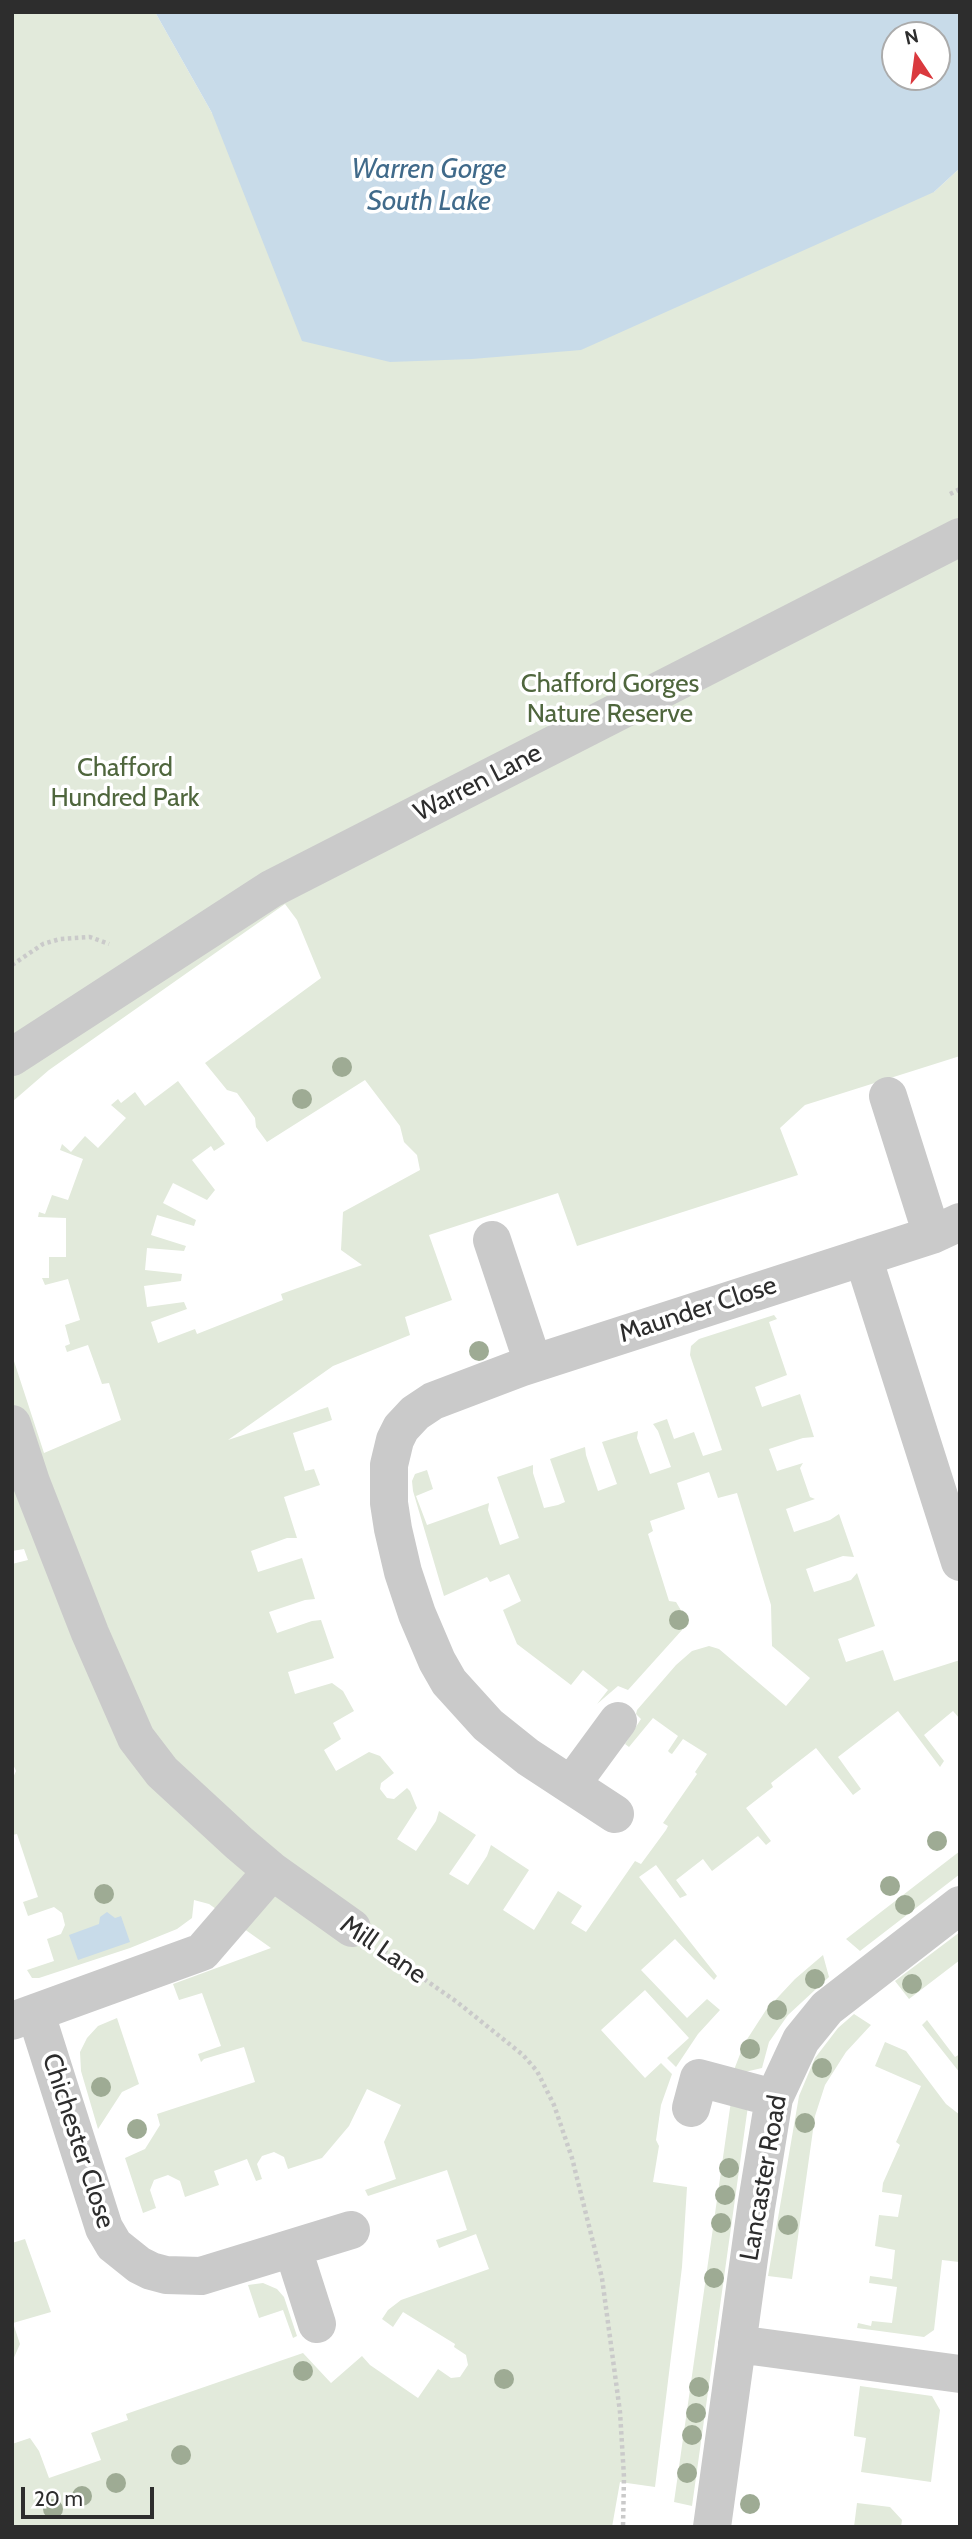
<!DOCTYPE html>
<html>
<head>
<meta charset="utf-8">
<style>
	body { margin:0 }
	#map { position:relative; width:972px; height:2539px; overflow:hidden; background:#fff; font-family:Cabin,sans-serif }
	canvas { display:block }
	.frame { position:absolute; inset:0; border:14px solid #2d2d2d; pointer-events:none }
	.north { position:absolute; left:881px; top:21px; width:70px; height:70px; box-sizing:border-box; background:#fff; border:2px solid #ababab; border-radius:50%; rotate:347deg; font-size:19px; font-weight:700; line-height:28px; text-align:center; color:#2d2d2d }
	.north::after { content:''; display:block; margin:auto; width:24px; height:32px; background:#da393e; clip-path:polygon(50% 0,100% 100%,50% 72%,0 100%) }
	.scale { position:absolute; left:21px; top:2487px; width:133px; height:32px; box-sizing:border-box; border:4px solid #2d2d2d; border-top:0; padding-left:9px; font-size:21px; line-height:24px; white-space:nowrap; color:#2d2d2d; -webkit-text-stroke:5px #fff; paint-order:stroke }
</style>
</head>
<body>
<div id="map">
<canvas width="972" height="2539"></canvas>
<div class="frame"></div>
<div class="north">N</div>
<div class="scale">20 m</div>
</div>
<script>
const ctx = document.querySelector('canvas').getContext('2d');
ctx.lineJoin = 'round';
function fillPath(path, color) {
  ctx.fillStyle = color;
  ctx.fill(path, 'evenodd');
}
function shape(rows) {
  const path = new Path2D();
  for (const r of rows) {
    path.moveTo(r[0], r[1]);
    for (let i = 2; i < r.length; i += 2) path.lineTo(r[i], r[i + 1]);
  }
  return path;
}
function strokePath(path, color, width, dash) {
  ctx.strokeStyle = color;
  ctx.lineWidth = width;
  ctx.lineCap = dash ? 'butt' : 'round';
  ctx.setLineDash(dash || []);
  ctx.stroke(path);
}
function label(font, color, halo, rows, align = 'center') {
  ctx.font = font + ' Cabin,sans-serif';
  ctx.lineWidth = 7;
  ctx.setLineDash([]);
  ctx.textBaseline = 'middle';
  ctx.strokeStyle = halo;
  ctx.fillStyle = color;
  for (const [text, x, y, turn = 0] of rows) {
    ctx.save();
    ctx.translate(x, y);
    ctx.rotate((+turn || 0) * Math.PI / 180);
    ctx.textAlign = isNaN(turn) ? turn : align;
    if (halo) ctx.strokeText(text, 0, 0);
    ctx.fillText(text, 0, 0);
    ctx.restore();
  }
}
const green = shape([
	[12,12,155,12,212,113,934,192,960,168,960,1056,805,1105,780,1128,798,1175,577,1246,558,1193,429,1235,452,1300,405,1317,410,1335,333,1366,228,1440,328,1407,332,1420,293,1433,305,1471,314,1469,320,1485,284,1497,297,1538,287,1538,251,1551,258,1572,302,1558,315,1599,305,1600,269,1612,277,1633,312,1621,321,1620,334,1658,288,1672,295,1694,332,1683,343,1691,354,1711,333,1723,341,1739,324,1750,336,1771,369,1752,380,1756,394,1773,381,1783,380,1789,387,1798,394,1799,407,1788,410,1791,417,1808,397,1839,416,1851,436,1821,439,1811,476,1835,449,1874,468,1885,487,1856,491,1845,529,1870,503,1910,534,1930,558,1891,582,1906,571,1923,586,1932,635,1861,641,1864,666,1830,668,1826,663,1823,697,1774,695,1772,707,1754,683,1739,672,1754,670,1753,668,1751,678,1736,653,1718,629,1747,625,1744,641,1719,636,1714,637,1710,676,1665,692,1651,709,1646,719,1649,786,1706,810,1678,772,1646,771,1605,737,1493,718,1498,709,1472,677,1483,685,1509,650,1521,653,1531,648,1534,669,1601,676,1602,682,1612,682,1630,628,1690,618,1686,597,1704,608,1690,583,1670,571,1685,517,1644,503,1610,521,1601,509,1574,490,1582,487,1577,444,1596,413,1491,412,1481,415,1474,427,1470,433,1489,416,1496,427,1525,489,1503,488,1510,500,1545,519,1538,497,1477,533,1465,533,1473,544,1508,558,1505,565,1502,550,1459,585,1447,586,1455,598,1491,617,1484,602,1442,638,1431,637,1438,650,1474,671,1467,658,1431,653,1424,667,1419,674,1439,694,1432,703,1456,722,1450,690,1355,691,1346,699,1339,774,1315,777,1319,769,1322,787,1375,755,1387,762,1407,800,1394,814,1437,803,1438,769,1449,777,1471,803,1463,800,1468,810,1497,815,1499,786,1509,794,1532,830,1520,839,1514,854,1557,843,1556,806,1569,814,1592,851,1580,857,1573,875,1626,838,1639,846,1662,883,1650,894,1681,960,1660,960,1719,953,1711,924,1735,944,1761,940,1767,898,1711,838,1757,861,1789,853,1795,816,1748,771,1783,773,1787,746,1808,771,1841,766,1845,758,1836,712,1871,703,1859,676,1880,687,1895,680,1898,656,1865,639,1877,717,1976,714,1980,675,1939,641,1970,687,2018,707,1999,720,2010,698,2034,676,2067,667,2058,689,2038,645,1990,601,2030,645,2078,661,2063,672,2074,661,2105,656,2140,659,2146,653,2182,687,2187,682,2267,655,2487,620,2482,612,2527,12,2527,12,2444,30,2438,39,2451,49,2478,101,2460,91,2433,128,2420,126,2414,303,2353,331,2383,362,2356,370,2365,418,2398,438,2369,451,2378,460,2377,468,2365,466,2355,454,2347,455,2344,403,2312,393,2327,382,2319,388,2310,401,2300,489,2269,476,2234,439,2248,436,2240,467,2230,447,2170,368,2196,365,2190,396,2179,384,2142,401,2105,367,2089,349,2126,322,2158,288,2169,284,2157,274,2152,262,2156,257,2164,262,2179,256,2181,247,2159,214,2171,219,2185,185,2197,180,2181,168,2175,154,2180,150,2190,156,2208,143,2213,125,2158,145,2149,160,2125,157,2114,255,2082,244,2047,204,2059,201,2062,198,2054,221,2046,202,1993,179,2000,173,1984,271,1948,209,1904,194,1900,192,1918,177,1929,130,1948,39,1978,32,1978,27,1970,54,1961,47,1939,61,1934,65,1925,62,1913,54,1907,28,1916,23,1902,38,1897,17,1834,12,1835,12,1780,16,1771,12,1762,12,1564,28,1560,24,1549,12,1551,12,1355,44,1453,121,1420,109,1383,102,1384,88,1345,67,1352,65,1346,70,1344,65,1325,80,1320,68,1279,45,1285,42,1278,49,1278,49,1257,66,1257,66,1218,38,1217,39,1212,45,1214,52,1195,68,1200,83,1159,60,1150,62,1144,71,1152,85,1136,98,1148,126,1118,111,1105,118,1099,121,1103,135,1092,145,1106,178,1081,225,1144,214,1151,211,1146,192,1160,215,1190,207,1200,173,1183,163,1203,196,1220,194,1226,157,1215,151,1235,186,1246,184,1251,147,1248,145,1270,182,1274,181,1281,144,1286,147,1307,184,1302,187,1309,151,1322,158,1343,195,1329,197,1334,283,1300,281,1294,362,1265,341,1250,343,1212,420,1170,417,1155,404,1142,400,1126,365,1080,267,1142,256,1127,255,1118,237,1093,227,1090,205,1063,321,978,297,920,285,904,49,1070,12,1102],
	[960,1851,960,1874,860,1951,846,1939],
	[960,1932,960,1960,909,1999,895,1981],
	[823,1955,829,1977,788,2015,769,2042,762,2068,732,2075,744,2044,766,2010,795,1979],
	[854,2014,871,2025,846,2052,825,2085,815,2116,792,2279,768,2276,799,2096,815,2058,838,2028],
	[117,2018,139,2084,122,2092,98,2129,81,2071,80,2052,87,2038,98,2026],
	[927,2020,955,2057,960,2054,960,2073,922,2025],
	[885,2042,906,2051,946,2104,960,2115,960,2259,959,2262,942,2260,934,2330,924,2337,857,2328,858,2323,871,2326,872,2321,892,2323,897,2287,869,2283,870,2276,892,2279,895,2250,875,2246,879,2215,898,2217,902,2195,882,2192,883,2183,900,2145,896,2142,921,2086,875,2066],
	[732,2094,748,2106,692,2506,674,2502],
	[25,2239,51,2312,13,2323,20,2344,12,2362,12,2243],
	[263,2283,277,2289,284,2297,297,2336,293,2338,283,2310,259,2318,248,2285],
	[860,2386,932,2396,940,2410,931,2482,861,2472,866,2438,854,2436,854,2433],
	[857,2503,890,2507,902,2520,901,2527,854,2527]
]);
const water = shape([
	[155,12,960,12,960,168,934,192,581,350,472,359,390,362,302,341,212,113],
	[895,35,937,35,937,77,895,77],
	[107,1912,115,1918,121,1916,130,1942,78,1960,69,1935,99,1924,100,1917]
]);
const path = shape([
	[950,494,960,489],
	[12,965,43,944,60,939,90,937,109,944],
	[384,1951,457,2002,523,2055,537,2071,554,2105,572,2158,602,2278,620,2412,624,2477,623,2527]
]);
const minor = shape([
	[12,1057,271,889,960,537],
	[888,1096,932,1235],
	[492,1240,533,1363],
	[863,1257,960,1562],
	[12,1424,31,1482,90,1633,136,1738,162,1772,239,1843,272,1871,352,1928],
	[571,1785,618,1721],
	[615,1814,528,1757,488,1725,449,1682,437,1661,417,1614,403,1572,393,1529,389,1503,389,1465,395,1440,401,1428,415,1413,433,1401,520,1368,932,1235,960,1222],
	[36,2014,104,2228,114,2245,139,2265,151,2271,166,2275,201,2276,351,2230],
	[12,2021,202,1952,272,1871],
	[691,2108,699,2078,774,2098],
	[293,2249,317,2324],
	[737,2344,960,2374],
	[712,2527,756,2208,774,2098,801,2040,827,2008,960,1905]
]);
const trees = [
	[342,1067],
	[302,1099],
	[479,1351],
	[679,1620],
	[937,1841],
	[890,1886],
	[104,1894],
	[905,1905],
	[815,1979],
	[912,1984],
	[777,2010],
	[750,2049],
	[822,2068],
	[101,2087],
	[805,2123],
	[137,2129],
	[729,2168],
	[725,2195],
	[721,2223],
	[788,2225],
	[714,2278],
	[303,2371],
	[504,2379],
	[699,2387],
	[696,2413],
	[692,2435],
	[181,2455],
	[687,2473],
	[116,2483],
	[82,2496],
	[750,2504],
	[53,2509]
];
const parkNames = [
	["Chafford Gorges",610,684],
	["Nature Reserve",610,714],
	["Chafford",125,768],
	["Hundred Park",125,798]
];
const streetNames = [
	["Warren Lane",478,783,-27],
	["Maunder Close",698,1310,-18],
	["Mill Lane",383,1950,35],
	["Chichester Close",78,2141,72],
	["Lancaster Road",764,2178,-80]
];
const waterNames = [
	["Warren Gorge",429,170],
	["South Lake",429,202]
];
fillPath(green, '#e2eadb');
fillPath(water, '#c8dbe9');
strokePath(path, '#cacaca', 4.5, [3.5, 3.5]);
strokePath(minor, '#cacaca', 38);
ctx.fillStyle = '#9eab94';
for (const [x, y] of trees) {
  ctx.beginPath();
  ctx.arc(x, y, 10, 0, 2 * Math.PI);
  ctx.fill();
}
label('26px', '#4f663d', '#fff', parkNames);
label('26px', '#2d2d2d', '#fff', streetNames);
label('italic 28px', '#406a8a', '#fff', waterNames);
</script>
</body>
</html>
